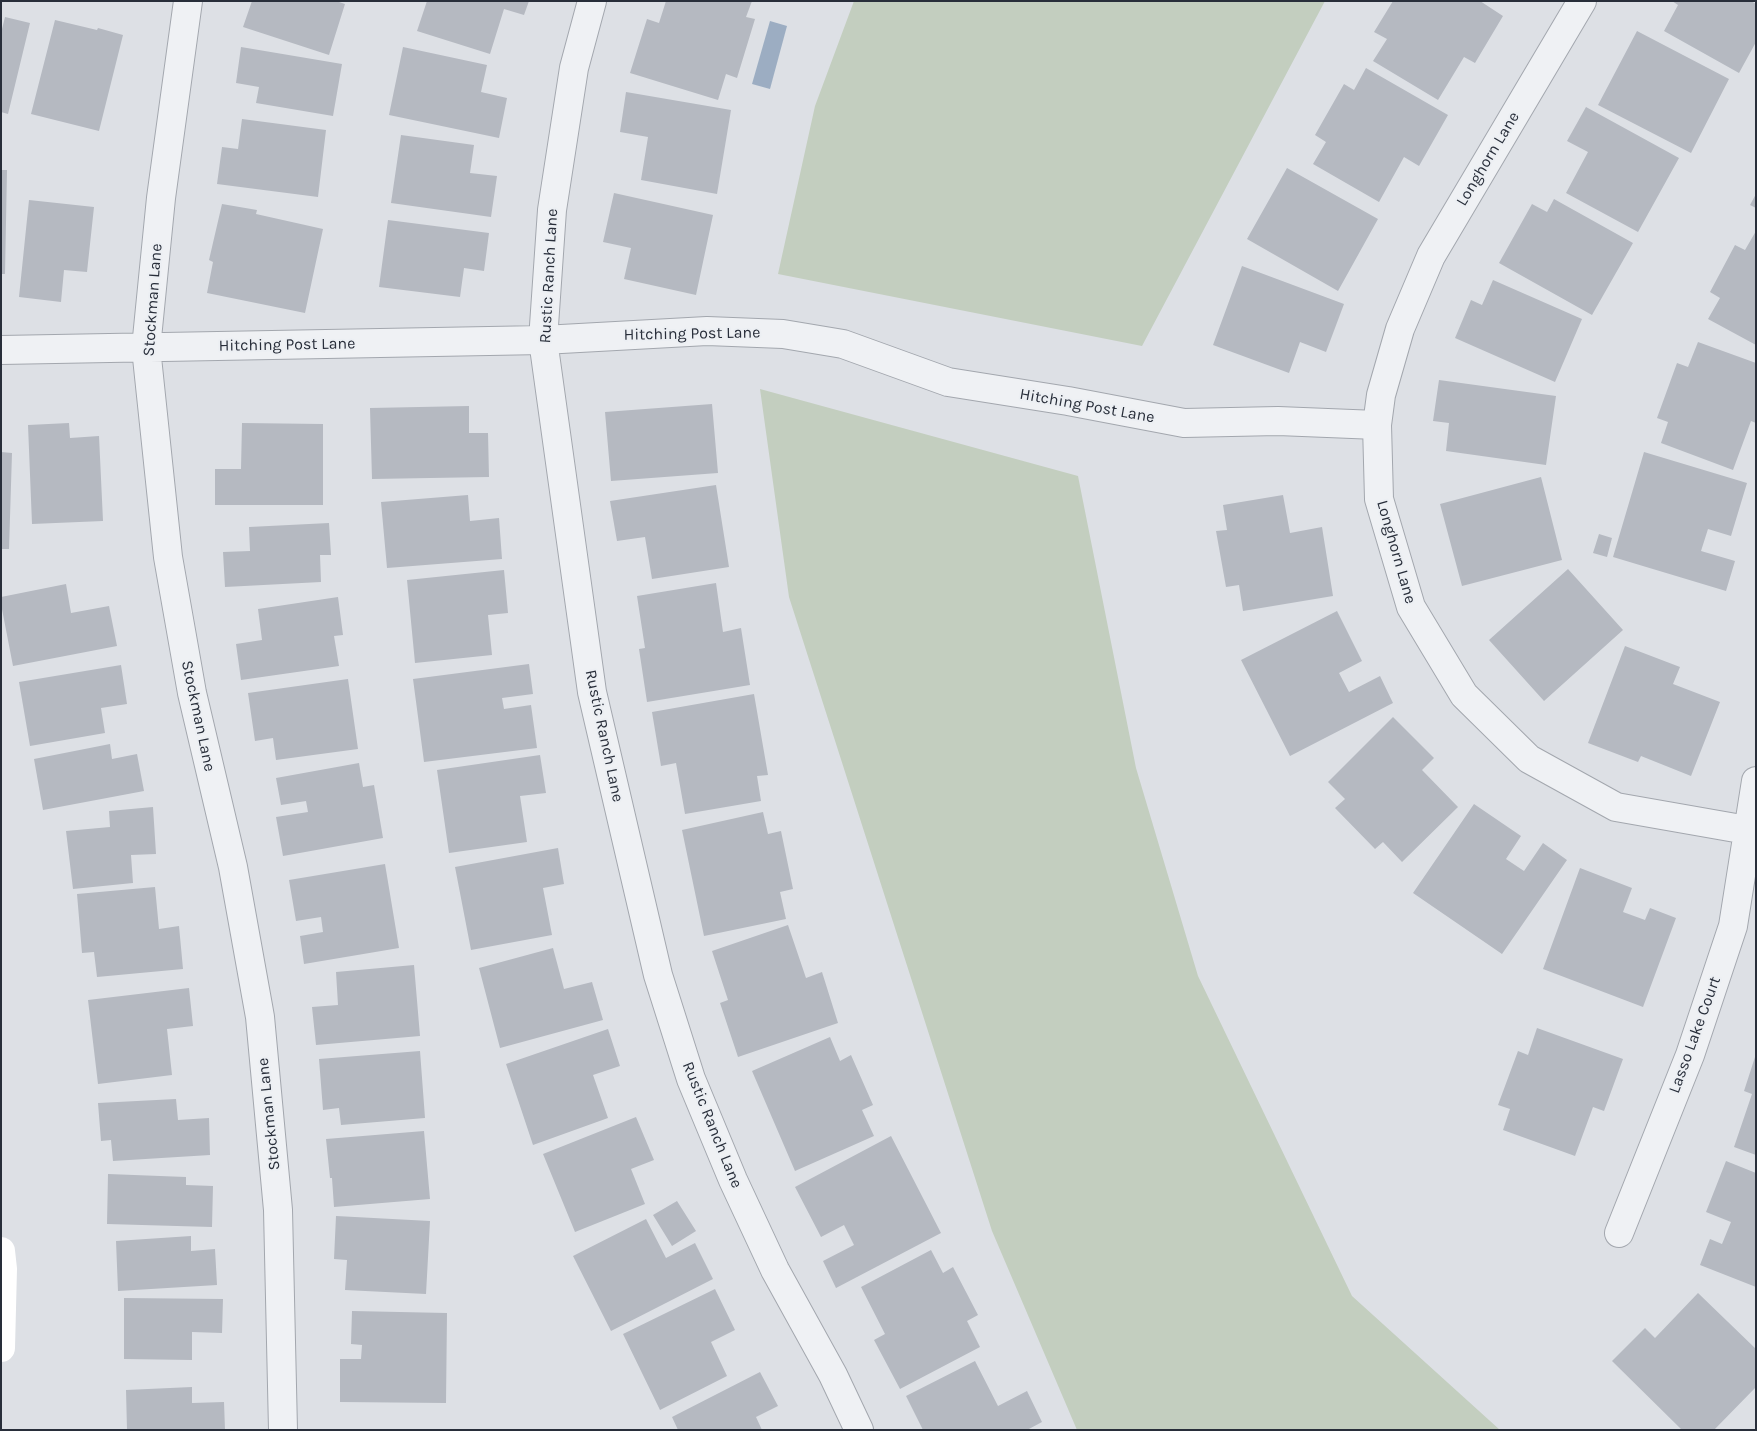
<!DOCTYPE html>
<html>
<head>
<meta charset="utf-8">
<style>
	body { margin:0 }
	#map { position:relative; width:1757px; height:1431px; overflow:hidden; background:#dde0e5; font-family:Karla,sans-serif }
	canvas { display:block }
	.frame { position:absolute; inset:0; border:2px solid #282e3a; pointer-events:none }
</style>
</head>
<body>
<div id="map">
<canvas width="1757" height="1431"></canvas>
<div class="frame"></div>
</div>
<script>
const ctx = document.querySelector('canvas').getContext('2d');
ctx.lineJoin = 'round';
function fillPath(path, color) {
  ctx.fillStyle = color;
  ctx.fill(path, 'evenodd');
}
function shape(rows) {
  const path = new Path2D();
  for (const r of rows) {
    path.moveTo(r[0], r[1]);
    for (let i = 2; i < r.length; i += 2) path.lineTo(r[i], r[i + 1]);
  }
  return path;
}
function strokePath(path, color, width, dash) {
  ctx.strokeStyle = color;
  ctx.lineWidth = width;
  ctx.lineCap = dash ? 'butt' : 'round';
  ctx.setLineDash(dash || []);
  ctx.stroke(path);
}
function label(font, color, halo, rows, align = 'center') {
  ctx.font = font + ' Karla,sans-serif';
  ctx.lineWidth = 4;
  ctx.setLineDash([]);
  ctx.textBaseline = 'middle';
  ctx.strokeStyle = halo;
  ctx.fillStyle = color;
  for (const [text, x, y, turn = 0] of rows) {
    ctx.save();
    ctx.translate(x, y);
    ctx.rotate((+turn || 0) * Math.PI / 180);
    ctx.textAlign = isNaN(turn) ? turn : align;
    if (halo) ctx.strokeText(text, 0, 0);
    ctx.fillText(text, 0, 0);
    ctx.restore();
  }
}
const green = shape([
	[854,1,1325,1,1142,346,778,274,815,106],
	[760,389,1078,476,1136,768,1198,976,1352,1296,1500,1430,1077,1430,992,1231,789,597]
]);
const water = shape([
	[770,21,787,26,770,89,752,84]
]);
const building = shape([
	[252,1,336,1,345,4,329,55,243,27],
	[427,1,529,1,524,15,504,9,490,54,417,31],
	[666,1,752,1,746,17,755,19,737,78,726,74,718,100,630,73,647,19,659,23],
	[1393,1,1480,1,1503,16,1475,63,1464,57,1438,100,1373,61,1387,39,1374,32],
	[1672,1,1751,1,1756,4,1756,42,1739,73,1664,31,1678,5],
	[5,17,30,23,8,114,1,112,1,33],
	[55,20,97,30,98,28,123,35,99,131,31,114],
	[1637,31,1729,79,1691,153,1598,105],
	[241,47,342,64,333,116,256,103,259,87,236,83],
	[403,47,487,65,481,92,507,98,499,138,389,115],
	[1366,68,1448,115,1419,166,1404,157,1379,202,1313,164,1326,142,1315,135,1344,84,1354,90],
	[626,92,731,110,717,194,641,180,648,137,620,132],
	[1586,107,1679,158,1638,232,1566,193,1588,152,1567,141],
	[242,119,326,130,318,197,217,184,222,147,238,149],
	[401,135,474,145,470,173,497,176,491,217,391,203],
	[1287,168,1378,219,1338,291,1247,239],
	[1,170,7,170,5,274,1,274],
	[614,193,713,215,696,295,624,279,631,248,603,242],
	[1756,194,1756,208,1750,205],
	[1554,199,1633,243,1592,315,1499,263,1532,204,1547,212],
	[29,200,94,207,87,272,64,270,61,302,19,297],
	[222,204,257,210,256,214,323,229,305,313,207,293,213,262,209,260],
	[388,220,489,233,484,271,464,268,460,297,379,287],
	[1756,231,1756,345,1708,319,1720,298,1710,292,1735,245,1745,250],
	[1242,266,1344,304,1326,352,1300,342,1289,373,1213,345],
	[1493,280,1582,319,1555,382,1455,338,1471,300,1482,305],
	[1698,342,1756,363,1756,423,1751,421,1733,470,1661,443,1668,422,1657,418,1677,363,1688,367],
	[1439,380,1556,396,1546,465,1446,451,1449,423,1433,421],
	[712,404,718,473,611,481,605,412],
	[469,406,469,433,488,433,489,477,372,479,370,408],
	[69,423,70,438,99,436,103,521,32,524,28,425],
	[242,423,323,424,323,505,215,505,215,469,241,469],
	[1,452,12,453,9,549,1,549],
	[1644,452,1747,483,1731,536,1708,529,1701,551,1735,561,1726,591,1613,557],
	[1541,477,1562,560,1462,586,1440,504],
	[716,485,729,567,652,579,645,537,617,541,610,501],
	[468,495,470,521,499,518,502,559,387,568,381,502],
	[1283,495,1290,533,1322,527,1333,596,1243,611,1239,585,1226,587,1216,531,1227,530,1223,505],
	[329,523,331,555,320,555,321,582,225,587,223,552,250,551,249,527],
	[1599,534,1612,538,1607,557,1593,553],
	[1568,569,1623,630,1544,701,1489,640],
	[504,570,508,613,488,615,492,655,415,663,407,580],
	[716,583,723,632,741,628,750,685,647,702,639,649,645,648,637,596],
	[66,584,71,613,109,606,117,646,13,666,1,604,1,597],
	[338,597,343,635,334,636,339,666,241,680,236,644,262,640,258,609],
	[1337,611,1362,661,1339,673,1349,692,1380,676,1393,703,1290,756,1241,660],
	[1625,646,1680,667,1673,684,1720,702,1691,776,1641,756,1638,762,1588,743],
	[529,664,533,694,502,698,504,709,531,705,537,748,424,762,413,679],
	[121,665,127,704,101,708,105,733,30,746,19,682],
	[348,679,358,749,276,760,273,738,255,741,248,693],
	[754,694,768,775,757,776,761,801,685,814,676,763,661,766,652,712],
	[1393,717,1434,758,1422,770,1458,807,1402,862,1383,842,1375,849,1335,808,1345,799,1328,782],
	[110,744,112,759,137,754,144,791,43,810,34,759],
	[540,755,546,793,520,796,527,842,449,853,437,770],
	[359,763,363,787,374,785,383,838,283,856,276,817,308,812,306,801,281,805,276,778],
	[1474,804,1521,836,1506,859,1524,871,1543,843,1567,860,1502,954,1413,893],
	[153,807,156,854,131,855,133,883,73,889,66,831,110,827,109,811],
	[763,812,768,834,781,831,793,889,780,892,786,919,704,936,682,830],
	[558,848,564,884,543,888,552,935,471,950,455,867],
	[385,864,399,948,304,964,300,936,323,932,321,917,296,921,289,880],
	[1580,868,1632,888,1623,912,1645,920,1650,908,1676,918,1643,1007,1543,969],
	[155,887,159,929,179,926,183,969,97,977,94,952,82,953,77,894],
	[788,925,806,978,822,972,838,1023,738,1057,720,1003,728,1000,712,951],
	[553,948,564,989,592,982,603,1020,500,1048,479,968],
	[414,965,420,1036,316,1045,312,1007,338,1005,336,972],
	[189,988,193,1026,167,1029,172,1075,98,1084,88,1000],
	[1537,1028,1623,1059,1604,1111,1593,1107,1575,1156,1503,1130,1510,1109,1498,1105,1518,1051,1528,1055],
	[608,1029,620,1066,593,1075,608,1118,533,1145,506,1064],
	[830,1037,840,1061,851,1055,873,1105,862,1110,874,1136,795,1171,752,1071],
	[420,1051,425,1118,341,1125,339,1108,323,1110,319,1059],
	[1755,1057,1756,1057,1756,1155,1734,1147,1752,1094,1744,1091],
	[176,1099,178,1120,209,1118,210,1155,113,1161,111,1140,101,1141,98,1103],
	[636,1117,654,1160,631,1169,645,1204,575,1232,543,1154],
	[424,1131,430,1199,334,1207,332,1178,330,1178,326,1139],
	[891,1136,941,1233,836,1288,823,1261,854,1245,844,1225,821,1237,795,1187],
	[1726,1161,1756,1173,1756,1287,1700,1265,1710,1239,1722,1244,1731,1222,1706,1212],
	[108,1174,186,1177,186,1185,213,1186,212,1227,107,1224],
	[677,1201,696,1231,672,1246,653,1215],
	[336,1216,430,1221,426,1294,345,1290,347,1260,334,1259],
	[646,1219,666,1258,695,1243,713,1279,611,1331,573,1256],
	[191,1236,191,1251,215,1249,217,1285,118,1291,116,1241],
	[931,1250,943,1273,953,1267,978,1315,967,1321,980,1347,900,1389,874,1340,885,1334,861,1287],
	[715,1289,735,1330,711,1342,727,1376,660,1410,623,1334],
	[1698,1293,1756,1349,1756,1387,1714,1430,1682,1430,1612,1361,1645,1328,1655,1338],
	[124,1298,223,1299,222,1333,192,1332,192,1360,124,1359],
	[352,1311,447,1313,446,1403,340,1402,340,1359,361,1359,362,1345,351,1344],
	[975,1361,998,1406,1027,1391,1042,1422,1027,1430,923,1430,906,1396],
	[760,1372,778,1406,756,1417,762,1430,678,1430,672,1417],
	[192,1387,192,1403,224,1402,225,1430,127,1430,126,1390]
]);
const minor = shape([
	[188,1,161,198,146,348,168,557,192,693,233,867,260,1017,278,1210,283,1430],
	[592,1,574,68,552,210,543,340,592,692,658,975,691,1079,733,1180,775,1270,833,1375,859,1430],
	[1582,1,1431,256,1400,329,1381,395,1377,425,1379,499,1411,607,1464,695,1529,759,1616,807,1747,830],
	[1,350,543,340,707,331,783,334,843,344,948,382,1068,401,1184,423,1278,421,1377,425],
	[1619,1233,1690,1055,1733,926,1756,781]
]);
const secondary = shape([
	[1,1251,3,1269,1,1348]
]);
const streetNames = [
	["Longhorn Lane",1488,159,-59],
	["Rustic Ranch Lane",549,276,-87],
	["Stockman Lane",153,300,-86],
	["Hitching Post Lane",692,334,-1],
	["Hitching Post Lane",287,345,-1],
	["Hitching Post Lane",1087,406,10],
	["Longhorn Lane",1396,552,74],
	["Stockman Lane",198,716,78],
	["Rustic Ranch Lane",604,736,78],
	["Lasso Lake Court",1695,1035,-70],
	["Stockman Lane",269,1114,-96],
	["Rustic Ranch Lane",712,1125,68]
];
fillPath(green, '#c3cebf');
fillPath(water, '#9cadc2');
fillPath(building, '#b5b9c1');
strokePath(minor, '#a3a7ae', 30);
strokePath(minor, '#eff1f4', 28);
strokePath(secondary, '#fff', 28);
label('16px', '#282e3a', '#eceff3', streetNames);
</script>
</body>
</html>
